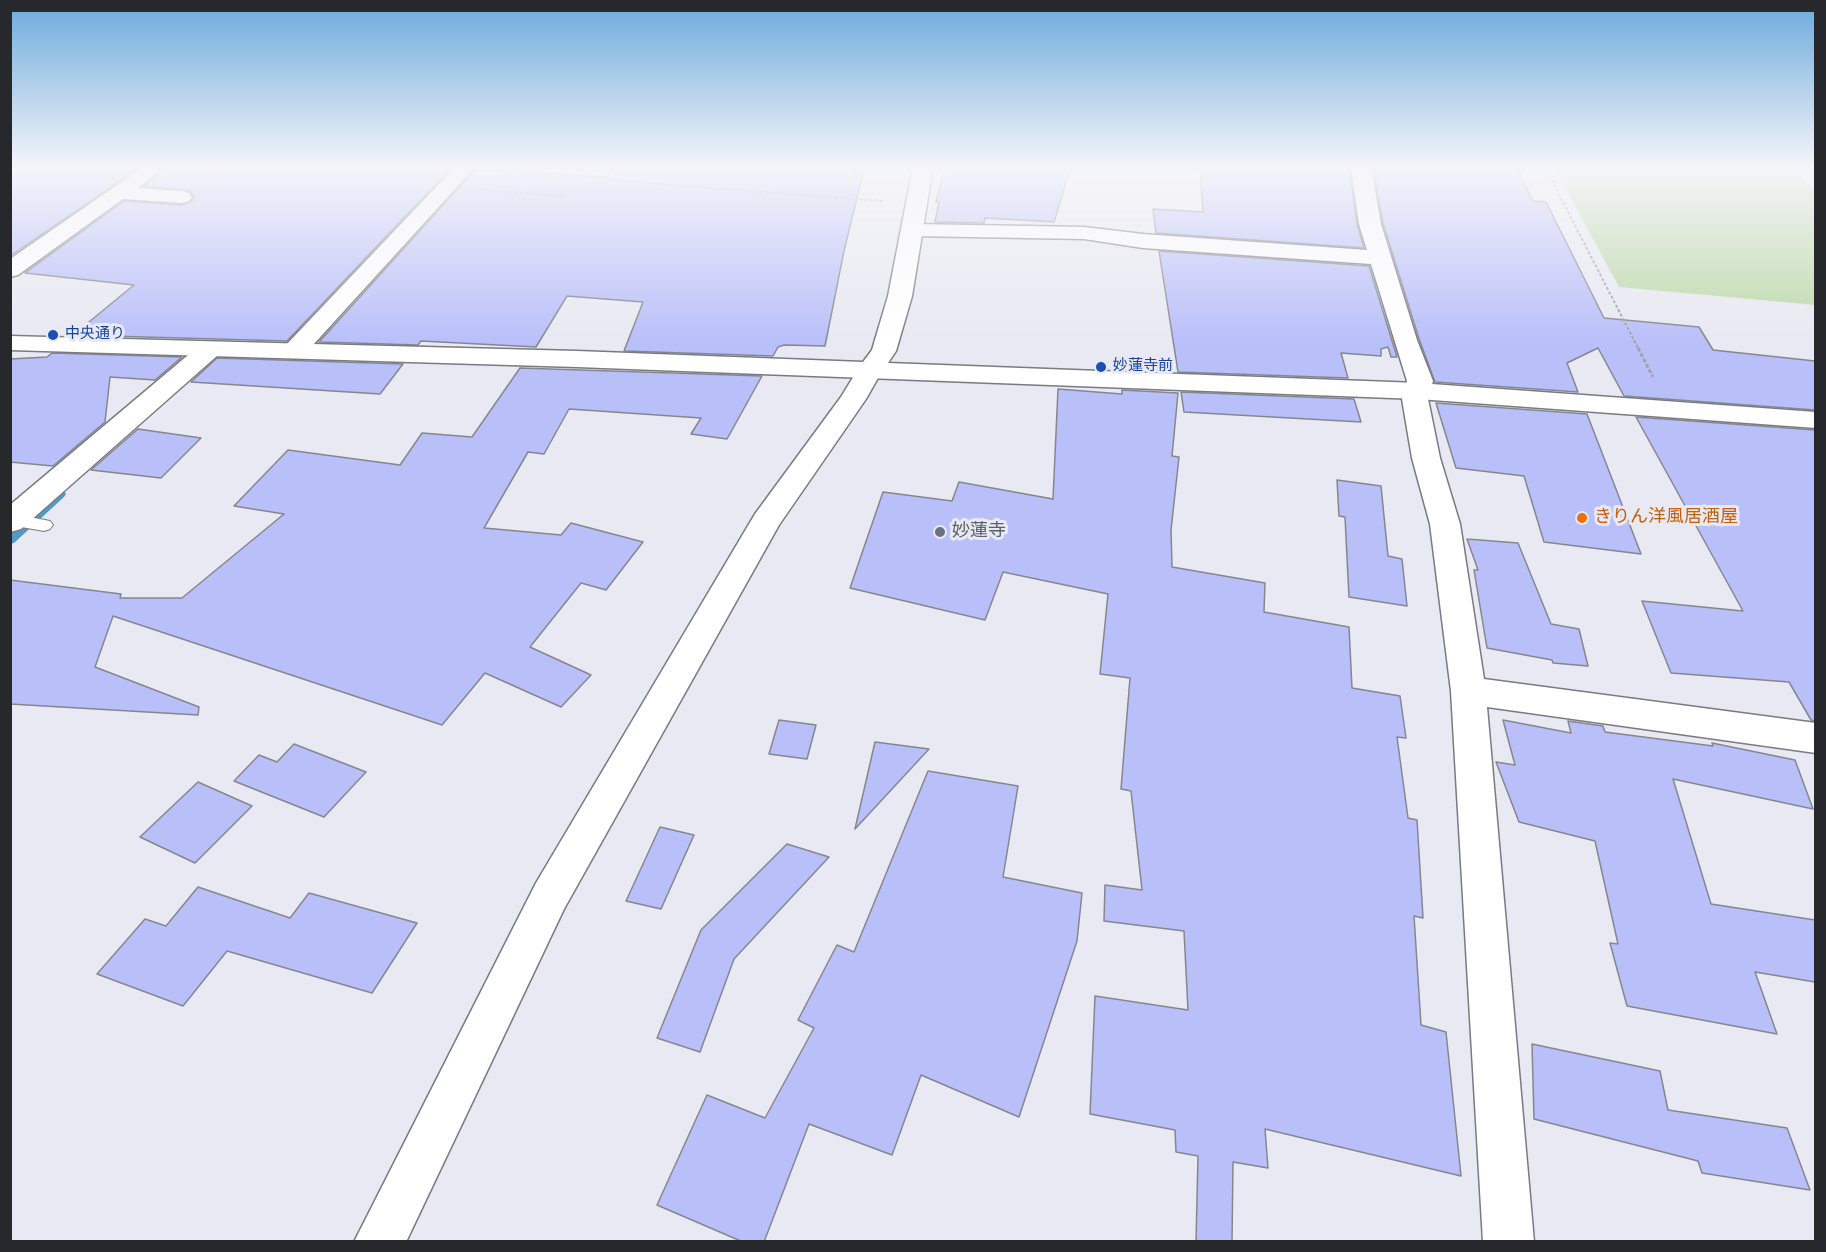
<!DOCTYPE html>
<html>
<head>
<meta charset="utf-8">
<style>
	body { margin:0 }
	#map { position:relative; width:1826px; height:1252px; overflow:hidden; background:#e8e9f2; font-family:"Source Sans 3",sans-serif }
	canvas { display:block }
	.frame { position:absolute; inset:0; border:12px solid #27282b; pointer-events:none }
</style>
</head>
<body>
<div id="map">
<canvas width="1826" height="1252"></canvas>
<div class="frame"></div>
</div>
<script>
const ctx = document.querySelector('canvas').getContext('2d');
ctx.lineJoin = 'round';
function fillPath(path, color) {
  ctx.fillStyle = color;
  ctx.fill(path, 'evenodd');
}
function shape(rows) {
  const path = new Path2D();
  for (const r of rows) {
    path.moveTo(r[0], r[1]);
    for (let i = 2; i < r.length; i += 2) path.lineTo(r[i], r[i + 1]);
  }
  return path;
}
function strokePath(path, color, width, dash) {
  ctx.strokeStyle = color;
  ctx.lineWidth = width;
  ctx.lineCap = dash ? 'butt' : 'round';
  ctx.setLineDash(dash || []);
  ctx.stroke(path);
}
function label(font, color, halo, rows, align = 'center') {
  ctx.font = font + ' "Source Sans 3","Noto Sans JP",sans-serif';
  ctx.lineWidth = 6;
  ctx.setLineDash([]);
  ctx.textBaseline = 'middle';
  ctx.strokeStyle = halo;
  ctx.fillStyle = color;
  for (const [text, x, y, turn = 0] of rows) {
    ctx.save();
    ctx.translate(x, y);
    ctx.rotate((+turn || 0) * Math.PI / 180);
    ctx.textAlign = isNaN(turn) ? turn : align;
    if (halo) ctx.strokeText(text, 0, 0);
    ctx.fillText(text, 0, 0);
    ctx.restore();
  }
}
const green = shape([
	[1554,167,1790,167,1815,189,1815,305,1619,287]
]);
const stream = shape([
	[60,490,64,491,66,494,64,497,14,543,10,544,10,532,56,491,60,490]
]);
const building = shape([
	[10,167,140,167,10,256,10,167],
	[167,167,409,167,450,169,287,341,73,335,134,285,25,273,124,201,182,205,191,202,194,197,190,191,144,186,167,167],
	[615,167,673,169,676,167,856,167,854,173,863,173,844,251,825,346,784,345,778,347,773,356,624,351,643,302,567,296,536,347,421,341,418,345,319,342,475,170,607,177,615,167],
	[945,167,1071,167,1054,222,985,218,984,223,935,222,939,202,936,202,945,167],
	[1200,167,1349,167,1357,224,1364,248,1156,233,1153,209,1203,212,1200,167],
	[1373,167,1516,167,1533,201,1546,202,1604,318,1699,327,1713,350,1815,361,1815,410,1624,396,1598,348,1567,363,1578,392,1435,382,1419,339,1383,223,1373,167],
	[1159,251,1369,266,1397,357,1391,357,1388,347,1381,349,1381,356,1341,353,1348,378,1178,372,1159,251],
	[52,353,182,357,155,380,110,377,105,422,53,466,10,462,10,359,47,357,52,353],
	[217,358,403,364,380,394,191,382,217,358],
	[520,368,762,376,727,439,691,434,701,418,569,409,544,454,528,452,484,528,561,535,571,523,643,542,606,590,581,583,530,647,591,675,561,707,485,673,442,725,113,616,95,667,199,707,198,715,10,704,10,580,121,594,120,598,182,598,284,514,234,506,288,450,400,465,422,433,472,437,520,368],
	[1058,389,1122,394,1122,390,1178,393,1172,456,1179,457,1171,530,1172,567,1265,583,1264,612,1349,627,1352,688,1400,696,1406,738,1397,737,1408,818,1417,820,1423,918,1414,916,1421,1025,1446,1032,1461,1176,1265,1129,1268,1168,1233,1162,1232,1242,1196,1242,1198,1156,1176,1152,1175,1130,1090,1114,1095,996,1188,1010,1184,931,1104,921,1105,885,1142,890,1131,791,1121,789,1130,678,1100,674,1108,594,1003,572,985,620,850,588,883,492,952,501,959,482,1053,499,1058,389],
	[1181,392,1354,399,1361,422,1184,412,1181,392],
	[1436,403,1587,414,1641,554,1544,542,1524,476,1456,468,1436,403],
	[1636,417,1815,430,1815,721,1811,720,1789,682,1671,673,1642,601,1743,611,1636,417],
	[138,429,201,438,161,478,91,470,138,429],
	[1337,480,1381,486,1388,556,1402,559,1407,606,1349,597,1345,517,1339,516,1337,480],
	[1467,539,1518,543,1551,624,1579,629,1588,666,1553,663,1552,660,1487,648,1474,570,1478,570,1467,539],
	[779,720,816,725,807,759,769,754,779,720],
	[1503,720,1571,733,1568,721,1603,726,1605,732,1713,746,1712,743,1795,760,1813,809,1673,779,1711,904,1815,920,1815,982,1755,972,1777,1034,1627,1006,1610,943,1618,944,1595,841,1519,822,1496,762,1515,765,1503,720],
	[875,742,929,749,855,829,875,742],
	[294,744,366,772,324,817,234,781,259,755,277,762,294,744],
	[928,771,1018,786,1003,877,1082,893,1077,941,1019,1117,921,1075,892,1155,809,1124,764,1242,743,1242,657,1205,707,1095,765,1118,814,1028,798,1020,837,945,854,952,928,771],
	[198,782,252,806,195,863,140,837,198,782],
	[660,827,694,835,661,909,626,901,660,827],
	[787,844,829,857,734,959,700,1052,657,1038,701,930,787,844],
	[198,887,290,918,309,893,417,923,372,993,227,951,183,1006,97,974,145,919,166,926,198,887],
	[1532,1044,1660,1071,1668,1110,1787,1128,1810,1190,1702,1173,1698,1161,1534,1119,1532,1044]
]);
const pathFar1 = shape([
	[1545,167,1639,350],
	[496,168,668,185,883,201],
	[206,178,221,167],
	[485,190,565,196]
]);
const path = shape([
	[1638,348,1653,377]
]);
const service = shape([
	[14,514,50,521,53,525,50,529,44,531,10,525,10,515,14,514]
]);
const minor = shape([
	[143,167,165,167,138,188,182,191,189,193,192,197,189,201,182,203,123,199,18,275,10,277,10,259,143,167],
	[455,167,475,167,303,356,294,358,285,356,282,351,285,346,455,167],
	[1351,167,1371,167,1381,224,1417,340,1433,381,1428,399,1440,458,1460,524,1484,679,1816,723,1816,753,1487,707,1534,1242,1483,1242,1451,691,1430,524,1412,458,1402,399,1407,381,1371,264,1143,248,1084,239,913,236,905,235,902,230,905,225,913,224,1084,227,1143,234,1367,250,1359,224,1351,167],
	[209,343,218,345,221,350,218,355,21,529,10,532,10,505,200,345,209,343],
	[869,363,878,366,882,371,866,399,779,525,564,909,406,1242,354,1242,536,883,755,514,841,397,860,366,869,363]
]);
const tertiary = shape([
	[913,167,933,167,912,296,896,351,888,363,1418,383,1816,412,1816,428,1418,399,577,367,10,350,10,336,577,351,863,362,872,350,888,296,913,167]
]);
const markers = [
	[53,335,6,"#1a4fb4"],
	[1101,367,6,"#1a4fb4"],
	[1582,518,6,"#e8710a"],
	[940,532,6,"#6b7280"]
];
const farTransitnames = [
	["中央通り",65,335],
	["妙蓮寺前",1113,367]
];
const foodNames = [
	["きりん洋風居酒屋",1594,518]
];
const worshipNames = [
	["妙蓮寺",952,532]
];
fillPath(green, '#bcd9a7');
fillPath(stream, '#4e9bc8');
fillPath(building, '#b9bff9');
strokePath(building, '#85878f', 1.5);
strokePath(service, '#797a83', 2);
strokePath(minor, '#797a83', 3);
strokePath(tertiary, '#797a83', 3);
strokePath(pathFar1, '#a2a3aa', 2, [3, 2]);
strokePath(path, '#a2a3aa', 3, [4, 2]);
fillPath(service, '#fff');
fillPath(minor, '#fff');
fillPath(tertiary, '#fff');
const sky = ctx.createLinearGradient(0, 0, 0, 342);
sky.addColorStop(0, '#6aaadb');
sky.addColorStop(0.49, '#f5f5f9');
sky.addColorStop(1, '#f5f5f900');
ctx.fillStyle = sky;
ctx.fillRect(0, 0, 1826, 342);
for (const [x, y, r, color] of markers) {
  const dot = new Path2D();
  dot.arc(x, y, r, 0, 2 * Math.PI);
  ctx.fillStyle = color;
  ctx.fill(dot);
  strokePath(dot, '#e8e9f2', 2);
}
label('15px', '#164399', '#e8e9f2', farTransitnames, 'left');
label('18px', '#c56008', '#e8e9f2', foodNames, 'left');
label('18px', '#5b616d', '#e8e9f2', worshipNames, 'left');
</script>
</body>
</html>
